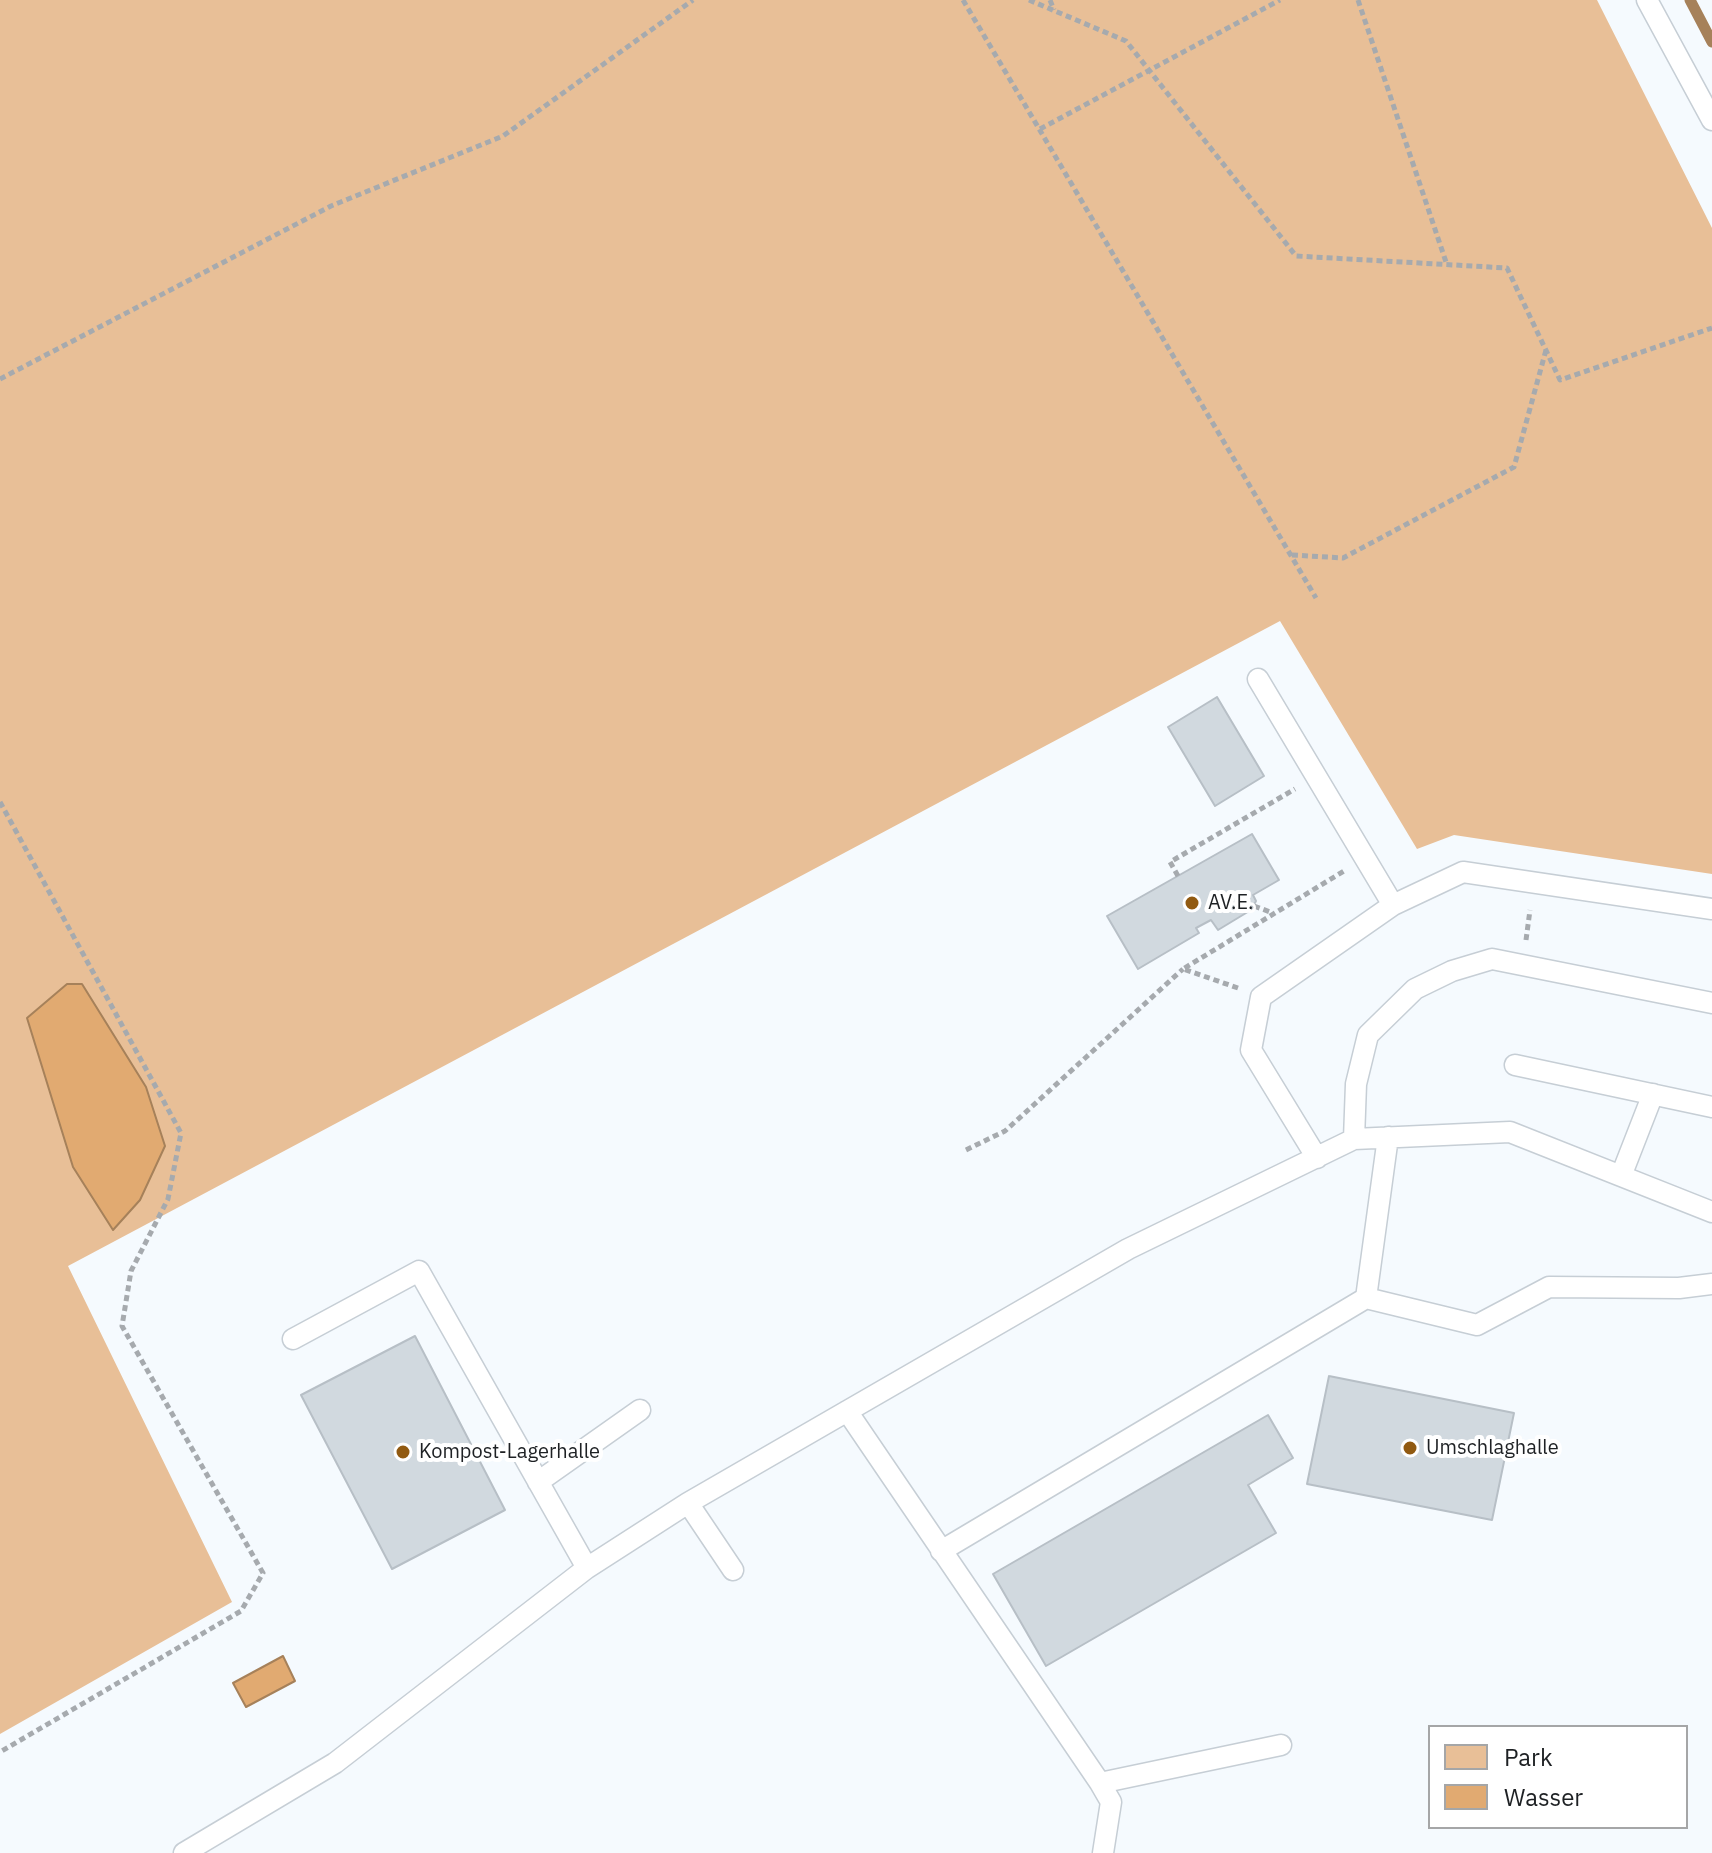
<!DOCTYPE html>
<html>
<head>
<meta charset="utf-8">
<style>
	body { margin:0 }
	#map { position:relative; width:1712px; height:1853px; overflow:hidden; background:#f5fafe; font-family:"IBM Plex Sans",sans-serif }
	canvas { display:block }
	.legend { position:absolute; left:1428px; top:1725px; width:260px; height:104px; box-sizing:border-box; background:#fff; border:2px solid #a5a6a7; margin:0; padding:10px 14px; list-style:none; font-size:24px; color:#1e2124 }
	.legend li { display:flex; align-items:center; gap:16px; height:40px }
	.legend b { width:40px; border:2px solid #a5a6a7 }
</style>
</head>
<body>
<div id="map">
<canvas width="1712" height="1853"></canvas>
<ul class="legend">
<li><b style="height:22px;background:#e8bf97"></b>Park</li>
<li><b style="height:22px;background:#e1aa71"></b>Wasser</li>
</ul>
</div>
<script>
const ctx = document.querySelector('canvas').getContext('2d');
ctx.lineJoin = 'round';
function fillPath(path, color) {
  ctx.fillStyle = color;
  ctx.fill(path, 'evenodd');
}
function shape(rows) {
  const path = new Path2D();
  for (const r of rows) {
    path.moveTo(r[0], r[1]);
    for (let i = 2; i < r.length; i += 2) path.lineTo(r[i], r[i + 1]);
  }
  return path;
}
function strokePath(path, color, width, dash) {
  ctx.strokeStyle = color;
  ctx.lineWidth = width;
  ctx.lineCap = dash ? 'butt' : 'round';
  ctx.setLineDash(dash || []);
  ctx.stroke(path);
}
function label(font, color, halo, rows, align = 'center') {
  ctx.font = font + ' "IBM Plex Sans",sans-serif';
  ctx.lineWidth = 8;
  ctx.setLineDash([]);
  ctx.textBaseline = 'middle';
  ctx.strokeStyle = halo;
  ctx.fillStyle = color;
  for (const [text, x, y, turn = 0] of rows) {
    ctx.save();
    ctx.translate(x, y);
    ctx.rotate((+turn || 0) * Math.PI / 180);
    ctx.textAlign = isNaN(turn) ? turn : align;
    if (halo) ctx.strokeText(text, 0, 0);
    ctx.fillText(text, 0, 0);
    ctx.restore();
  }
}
const green = shape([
	[0,0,1597,0,1712,228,1712,874,1454,835,1417,849,1280,621,68,1266,232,1602,0,1734]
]);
const water = shape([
	[67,984,82,984,146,1087,165,1146,140,1200,113,1230,73,1167,27,1018,67,984],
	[283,1656,295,1681,246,1707,233,1683,283,1656]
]);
const stream = shape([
	[1690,0,1712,42]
]);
const building = shape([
	[1217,697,1264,776,1215,806,1168,727,1217,697],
	[1252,834,1279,880,1253,895,1256,901,1251,910,1218,930,1211,920,1196,928,1199,933,1138,969,1107,916,1252,834],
	[415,1336,505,1510,392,1569,301,1395,415,1336],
	[1329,1376,1514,1413,1492,1520,1307,1484,1329,1376],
	[1268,1415,1293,1458,1248,1485,1276,1533,1046,1666,993,1574,1268,1415]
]);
const path = shape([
	[963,0,1316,598],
	[1029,0,1126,41,1296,256,1507,268,1560,380,1712,328],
	[1050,0,1054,10],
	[1358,0,1446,262],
	[1040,129,1280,0],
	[0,379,331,206,503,136,693,0],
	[1292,555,1343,558,1514,467,1546,350],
	[0,802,181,1133,168,1199,131,1271,122,1326,263,1573,241,1611,0,1752],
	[1178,876,1170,862,1295,789],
	[1254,906,1273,913],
	[1526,940,1530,910],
	[1238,988,1183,969,1344,871],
	[966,1150,1005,1131,1183,969]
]);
const service = shape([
	[1647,0,1712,120],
	[1258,679,1393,905],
	[1515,1065,1712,1107],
	[1388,1137,1366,1298,1477,1325,1549,1287,1679,1288,1712,1284],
	[1354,1139,1356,1084,1368,1035,1415,989,1452,971,1492,959,1712,1003],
	[1317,1158,1251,1050,1261,997,1393,905,1463,872,1712,909],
	[1621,1176,1653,1094],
	[293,1339,419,1271,587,1568],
	[847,1411,1100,1783,1111,1802,1103,1853],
	[538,1482,640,1410],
	[688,1503,733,1570],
	[941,1551,1366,1298],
	[1100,1783,1281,1745],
	[184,1853,335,1763,587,1568,688,1503,1128,1249,1354,1139,1510,1132,1712,1212]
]);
const markers = [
	[1192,903,8,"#915a11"],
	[1410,1448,8,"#915a11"],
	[403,1452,8,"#915a11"]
];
const poiNames = [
	["AV.E.",1208,903],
	["Umschlaghalle",1426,1448],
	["Kompost-Lagerhalle",419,1452]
];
fillPath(green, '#e8bf97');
fillPath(water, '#e1aa71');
strokePath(water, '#a6815a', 2);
strokePath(stream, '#a6815a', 11);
fillPath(building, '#d1d9df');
strokePath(building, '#b7bfc6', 2);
strokePath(service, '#c6ced5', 23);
strokePath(path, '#a6aaae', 5, [6, 4]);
strokePath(service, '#fff', 20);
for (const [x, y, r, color] of markers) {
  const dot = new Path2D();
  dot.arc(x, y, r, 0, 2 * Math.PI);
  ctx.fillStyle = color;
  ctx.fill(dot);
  strokePath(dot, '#fff', 3);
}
label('20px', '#1e2124', '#fff', poiNames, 'left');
</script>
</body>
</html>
